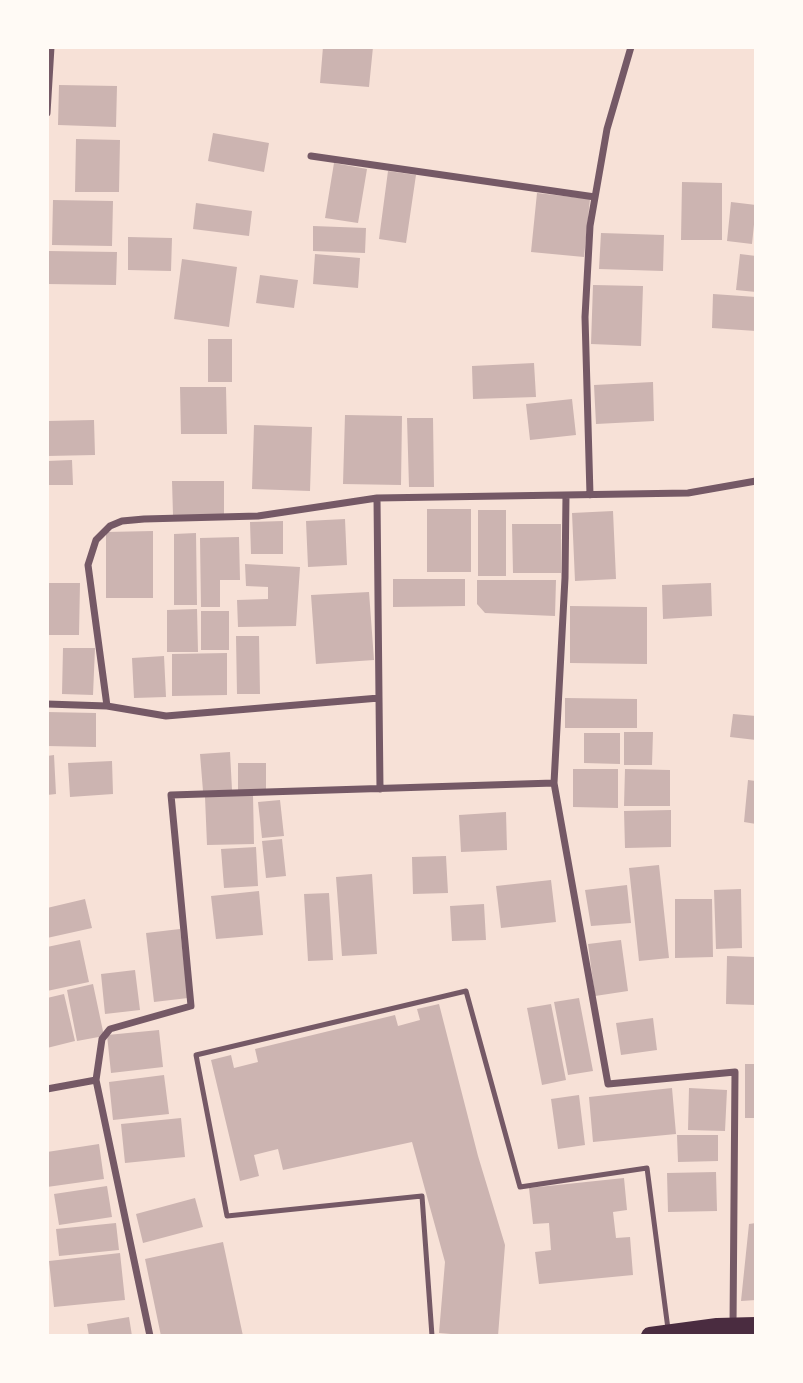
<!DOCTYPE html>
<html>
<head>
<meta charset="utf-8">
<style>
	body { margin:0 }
	#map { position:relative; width:803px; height:1383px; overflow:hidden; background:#f7e1d7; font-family:"Noto Serif",serif }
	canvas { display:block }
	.frame { position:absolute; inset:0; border:49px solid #fffaf5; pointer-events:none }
</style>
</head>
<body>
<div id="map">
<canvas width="803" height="1383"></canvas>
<div class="frame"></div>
</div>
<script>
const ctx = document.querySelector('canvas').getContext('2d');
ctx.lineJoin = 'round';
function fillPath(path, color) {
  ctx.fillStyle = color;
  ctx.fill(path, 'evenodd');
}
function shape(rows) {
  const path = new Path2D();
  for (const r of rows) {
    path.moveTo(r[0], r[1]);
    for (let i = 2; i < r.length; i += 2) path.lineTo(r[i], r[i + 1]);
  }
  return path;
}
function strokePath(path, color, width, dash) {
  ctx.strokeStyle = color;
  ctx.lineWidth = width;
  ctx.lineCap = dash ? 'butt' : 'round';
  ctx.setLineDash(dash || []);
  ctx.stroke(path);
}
const building = shape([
	[323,47,373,47,369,87,320,83],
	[59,85,117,86,116,127,58,125],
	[213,133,269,143,264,172,208,161],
	[76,139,120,140,119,192,75,192],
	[334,163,367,169,358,223,325,218],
	[388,171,416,175,406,243,379,239],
	[682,182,722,183,722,240,681,240],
	[537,193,590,199,584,257,531,252],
	[53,200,113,201,112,246,52,245],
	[731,202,756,205,752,244,727,241],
	[196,203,252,211,249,236,193,229],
	[313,226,366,228,365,253,313,251],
	[601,233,664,235,663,271,599,269],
	[128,237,172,238,171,271,128,270],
	[48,251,117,252,116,285,47,284],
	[315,254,360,258,358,288,313,284],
	[740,254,756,256,756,292,736,290],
	[182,259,237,267,229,327,174,319],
	[260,275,298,280,294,308,256,303],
	[593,285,643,286,641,346,591,344],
	[713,294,756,297,756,331,712,328],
	[208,339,232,339,232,382,208,382],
	[534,363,536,397,473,399,472,366],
	[653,382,654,421,596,424,594,385],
	[180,387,226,387,227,434,181,434],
	[572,399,576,435,530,440,526,404],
	[345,415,402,416,401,485,343,484],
	[407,418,433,418,434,487,409,487],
	[94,420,95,455,47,456,47,421],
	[254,425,312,427,310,491,252,489],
	[72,460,73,485,47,485,47,461],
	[172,481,224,481,224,515,173,515],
	[427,509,471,509,471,572,427,572],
	[478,510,506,510,506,576,478,576],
	[613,511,616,579,575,581,572,513],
	[345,519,347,565,308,567,306,521],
	[283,521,283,554,251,554,250,522],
	[512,524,561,524,561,573,513,573],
	[153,531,153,598,106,598,106,532],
	[196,533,197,605,174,605,174,534],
	[239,537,240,580,220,580,220,607,201,607,200,538],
	[245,564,300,567,296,626,238,627,237,600,268,599,268,587,246,586],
	[393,579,465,579,465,606,393,607],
	[477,580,556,580,555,616,485,613,477,604],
	[47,583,80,583,79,635,47,635],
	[711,583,712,616,663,619,662,585],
	[369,592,374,660,316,664,311,595],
	[570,606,647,607,647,664,570,663],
	[197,609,198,652,167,652,167,610],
	[201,611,229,611,229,650,201,650],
	[236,636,259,636,260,694,237,694],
	[63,648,95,648,93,695,62,694],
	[227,653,227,695,172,696,172,654],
	[164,656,166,697,134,698,132,658],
	[565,698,637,699,637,728,565,728],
	[47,712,96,713,96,747,47,746],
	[733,714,756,716,756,740,730,737],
	[624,732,653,732,652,765,624,765],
	[584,733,620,733,620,764,584,763],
	[230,752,232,790,203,791,200,754],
	[54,755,56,794,47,795,47,756],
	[112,761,113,794,70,797,68,763],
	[238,763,266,763,266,792,238,792],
	[573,769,618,769,618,808,573,807],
	[625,769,670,770,670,806,624,806],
	[748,780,756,781,756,824,744,822],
	[253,795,254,844,207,845,205,797],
	[280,800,284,836,262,838,258,802],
	[671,810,671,847,625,848,624,811],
	[506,812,507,850,461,852,459,815],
	[282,839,286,876,266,878,262,841],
	[256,847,258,886,224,888,221,849],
	[446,856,448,893,413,894,412,857],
	[659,865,669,958,639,961,629,868],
	[372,874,377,954,342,956,336,877],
	[551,880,556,922,501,928,496,886],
	[627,885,631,923,591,926,585,890],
	[741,889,742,948,716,949,714,890],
	[259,891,263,935,216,939,211,896],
	[329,893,333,960,308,961,304,894],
	[85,899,92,928,47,938,47,908],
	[675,899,712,899,713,957,675,958],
	[484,904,486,940,452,941,450,906],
	[180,929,188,998,154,1002,146,933],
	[80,940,89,982,47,991,47,947],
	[621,940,628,991,595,996,588,944],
	[727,956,756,957,756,1005,726,1004],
	[135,970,140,1010,105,1014,101,974],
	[93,984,104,1036,77,1041,67,990],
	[64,994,75,1041,47,1048,47,998],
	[579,998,593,1071,568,1075,554,1002],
	[439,1004,478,1156,505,1245,498,1336,453,1336,451,1334,439,1333,445,1262,412,1142,283,1170,278,1149,254,1155,259,1176,240,1181,211,1060,231,1055,234,1068,258,1062,255,1049,395,1015,398,1026,420,1020,417,1009],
	[551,1004,566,1080,542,1085,527,1008],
	[653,1018,657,1050,621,1055,616,1023],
	[159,1030,163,1067,111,1073,107,1035],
	[745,1064,756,1064,756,1118,745,1118],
	[164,1075,169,1114,113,1120,109,1082],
	[672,1088,676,1134,593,1142,589,1097],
	[689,1088,727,1090,725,1131,688,1130],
	[579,1095,585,1145,558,1149,551,1099],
	[181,1118,185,1157,125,1163,121,1124],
	[677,1135,718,1135,718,1161,678,1162],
	[99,1144,104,1179,47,1187,47,1152],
	[716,1172,717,1211,668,1212,667,1173],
	[624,1178,627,1210,613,1212,616,1238,630,1237,633,1275,539,1284,535,1252,551,1250,549,1223,533,1224,529,1188],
	[107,1186,112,1217,59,1225,54,1194],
	[195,1198,203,1227,143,1243,136,1214],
	[116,1223,119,1250,59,1256,56,1229],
	[756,1223,756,1300,741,1301,749,1224],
	[223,1242,243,1336,161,1336,145,1259],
	[120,1253,125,1300,54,1307,49,1261],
	[129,1317,132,1336,89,1336,87,1324]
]);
const service = shape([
	[432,1336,422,1196,227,1216,196,1055,466,991,520,1187,647,1168,668,1329]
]);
const minor = shape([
	[47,113,51,47],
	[311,156,595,197],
	[566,495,565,578,554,783,608,1084,735,1072,733,1326],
	[590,495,585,317,590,226,607,129,631,47],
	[379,698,380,789],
	[47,704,107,706,166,716,379,698,377,498,688,493,756,481],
	[107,706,88,565,96,540,110,526,122,521,144,519,258,516,377,498],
	[96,1080,102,1039,110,1029,191,1006,171,795,554,783],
	[47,1089,96,1080,150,1336]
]);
const primary = shape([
	[650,1336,717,1327,756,1326]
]);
fillPath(building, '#ccb4b1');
strokePath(service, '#755966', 5);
strokePath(minor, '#755966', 7);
strokePath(primary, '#4a2c40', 18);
</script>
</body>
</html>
